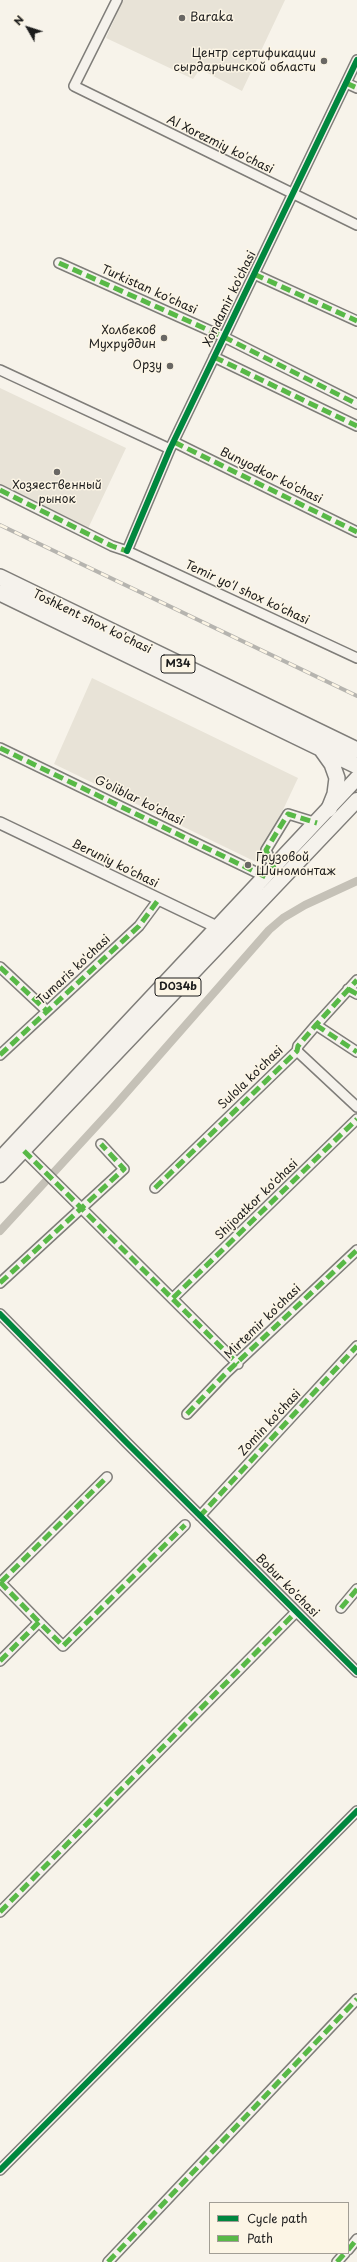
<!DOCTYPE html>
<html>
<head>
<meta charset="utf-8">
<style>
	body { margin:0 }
	#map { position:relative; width:357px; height:2262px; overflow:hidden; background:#f7f3ea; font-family:"Playpen Sans",sans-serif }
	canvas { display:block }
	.legend { position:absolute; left:209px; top:2202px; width:140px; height:52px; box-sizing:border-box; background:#fcf5e5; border:1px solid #a29e95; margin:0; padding:5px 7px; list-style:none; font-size:12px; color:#1c1c1c }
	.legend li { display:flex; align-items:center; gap:8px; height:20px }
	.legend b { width:20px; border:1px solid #a29e95 }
	.north { position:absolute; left:8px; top:8px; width:40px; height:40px; -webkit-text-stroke:3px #fcf5e5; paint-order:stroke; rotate:309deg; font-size:11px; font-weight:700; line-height:16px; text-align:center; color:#1c1c1c }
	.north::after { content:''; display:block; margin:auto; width:14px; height:18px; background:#1c1c1c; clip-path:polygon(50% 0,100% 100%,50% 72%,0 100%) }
</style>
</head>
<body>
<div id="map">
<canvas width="357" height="2262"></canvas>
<ul class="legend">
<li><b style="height:5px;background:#00873e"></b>Cycle path</li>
<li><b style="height:5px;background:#58b947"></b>Path</li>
</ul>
<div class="north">N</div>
</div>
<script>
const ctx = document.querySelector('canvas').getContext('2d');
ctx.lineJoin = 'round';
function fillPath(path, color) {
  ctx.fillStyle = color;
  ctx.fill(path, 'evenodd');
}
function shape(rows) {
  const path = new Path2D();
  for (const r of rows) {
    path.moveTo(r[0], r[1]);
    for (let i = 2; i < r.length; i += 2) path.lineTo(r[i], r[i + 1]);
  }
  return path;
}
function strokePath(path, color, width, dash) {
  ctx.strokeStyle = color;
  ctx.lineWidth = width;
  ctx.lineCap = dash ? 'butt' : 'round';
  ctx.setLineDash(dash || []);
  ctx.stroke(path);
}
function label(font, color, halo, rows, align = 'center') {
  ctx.font = font + ' "Playpen Sans",sans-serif';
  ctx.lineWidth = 3;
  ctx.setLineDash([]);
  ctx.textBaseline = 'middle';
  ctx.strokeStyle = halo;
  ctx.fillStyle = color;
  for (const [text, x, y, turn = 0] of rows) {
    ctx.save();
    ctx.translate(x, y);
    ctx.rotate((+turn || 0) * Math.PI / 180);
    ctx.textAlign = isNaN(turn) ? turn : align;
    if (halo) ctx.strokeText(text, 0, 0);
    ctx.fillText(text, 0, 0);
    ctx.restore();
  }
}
const built = shape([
	[123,0,285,0,242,91,200,69,193,79,106,38],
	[0,388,126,448,84,537,0,497],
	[92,678,298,778,258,863,54,764]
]);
const canal = shape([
	[0,1231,112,1109,269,930,283,918,305,905,357,881]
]);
const minor = shape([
	[117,0,74,86,357,225],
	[346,83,357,88],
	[59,263,224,337,357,404],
	[254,274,357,321],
	[214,357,357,426],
	[0,370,170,449],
	[174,442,357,532],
	[0,490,112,546,127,551,357,658],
	[127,551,170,449,357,60],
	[0,748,266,877],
	[274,868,266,850,288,814,317,823],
	[0,967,47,1011],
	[348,989,357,994],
	[316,1025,357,1052],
	[297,1051,357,1107],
	[0,1055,139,926,159,899],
	[24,1151,238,1364],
	[155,1188,297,1051,298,1046,316,1025,357,980],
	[0,1283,124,1169,101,1144],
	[173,1298,357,1119],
	[0,1314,127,1443,357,1672],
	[187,1414,227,1372,357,1250],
	[200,1516,357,1346],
	[0,1582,39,1622],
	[1,1582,107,1477],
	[341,1608,357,1589],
	[0,1661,39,1622,63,1646,185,1525],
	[0,1912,296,1612],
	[0,2170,357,1811],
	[348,2250,357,2239],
	[108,2262,357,1999],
	[337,2262,345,2253]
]);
const tertiary = shape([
	[0,823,219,928]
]);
const primary = shape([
	[0,1159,357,778],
	[0,1175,357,800]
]);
const trunk = shape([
	[0,577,357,750],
	[0,593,357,766],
	[322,750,332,764,337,778,335,794,329,809]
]);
const rail = shape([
	[0,525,357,696]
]);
const quiet = shape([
	[346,83,357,88],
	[59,263,224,337,357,404],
	[254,274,357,321],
	[214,357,357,426],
	[174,442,357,532],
	[0,490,112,546,127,551],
	[0,748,266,877],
	[274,868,266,850,288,814,317,823],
	[0,967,47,1011],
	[348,989,357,994],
	[316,1025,357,1052],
	[0,1055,139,926,159,899],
	[24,1151,238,1364],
	[155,1188,297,1051,298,1046,316,1025,357,980],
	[0,1283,124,1169,101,1144],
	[173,1298,357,1119],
	[187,1414,227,1372,357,1250],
	[199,1515,200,1516,357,1346],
	[0,1582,39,1622],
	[1,1582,107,1477],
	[341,1608,357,1589],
	[0,1661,39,1622,63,1646,185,1525],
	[0,1912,296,1612],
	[348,2250,357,2239],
	[108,2262,357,1999],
	[337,2262,345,2253]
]);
const cycleway = shape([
	[127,551,170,449,357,60],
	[0,1314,127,1443,357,1672],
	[0,2170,357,1811]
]);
const markers = [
	[182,18,4,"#696764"],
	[324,61,4,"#696764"],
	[164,338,4,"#696764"],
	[170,366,4,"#696764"],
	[57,472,4,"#696764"],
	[248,865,4,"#696764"]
];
const shields = [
	[178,664,34],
	[178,987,46]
];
const shieldNames = [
	["M34",178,664],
	["D034b",178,987]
];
const poiNames = [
	["Baraka",190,18,"left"],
	["Центр сертификации",316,54],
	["сырдарьинской области",316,68],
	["Холбеков",156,331],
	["Мухруддин",156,345],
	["Орзу",162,366],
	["Хозяественный",57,486,"center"],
	["рынок",57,500,"center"],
	["Грузовой",256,858,"left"],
	["Шиномонтаж",256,872,"left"]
];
const streetNames = [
	["Al Xorezmiy ko'chasi",220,145,26],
	["Turkistan ko'chasi",149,290,24],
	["Xondamir ko'chasi",230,299,-64],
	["Bunyodkor ko'chasi",271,476,26],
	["Temir yo'l shox ko'chasi",247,593,25],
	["Toshkent shox ko'chasi",92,622,26],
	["G'oliblar ko'chasi",139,801,26],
	["Beruniy ko'chasi",115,864,26],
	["Tumaris ko'chasi",74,970,-43],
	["Sulola ko'chasi",251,1078,-44],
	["Shijoatkor ko'chasi",257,1200,-44],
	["Mirtemir ko'chasi",263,1322,-44],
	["Zomin ko'chasi",270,1423,-47],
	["Bobur ko'chasi",287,1586,45]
];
fillPath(built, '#e8e3d7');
strokePath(canal, '#c5c1b7', 8);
strokePath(minor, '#7f7d79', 12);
strokePath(tertiary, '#7f7d79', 14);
strokePath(primary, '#7f7d79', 17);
strokePath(trunk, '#7f7d79', 18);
strokePath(minor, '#f5f2ec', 9);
strokePath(tertiary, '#f5f2ec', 11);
strokePath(primary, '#f5f2ec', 14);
strokePath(trunk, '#f5f2ec', 15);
strokePath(rail, '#b6b4af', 4);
strokePath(rail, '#fcf5e5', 2.5, [8]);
strokePath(quiet, '#58b947', 5, [10, 5]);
strokePath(cycleway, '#00873e', 6);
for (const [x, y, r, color] of markers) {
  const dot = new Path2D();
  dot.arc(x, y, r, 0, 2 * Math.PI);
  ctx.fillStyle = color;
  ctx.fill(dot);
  strokePath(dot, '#fcf5e5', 1.5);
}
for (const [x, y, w] of shields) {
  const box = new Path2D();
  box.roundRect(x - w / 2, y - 9, w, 18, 3);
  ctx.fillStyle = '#fcf5e5';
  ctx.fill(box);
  strokePath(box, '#1c1c1c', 1);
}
label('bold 11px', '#1c1c1c', null, shieldNames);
label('12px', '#1c1c1c', '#fcf5e5', poiNames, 'right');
label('12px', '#1c1c1c', '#fcf5e5', streetNames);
</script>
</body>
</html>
